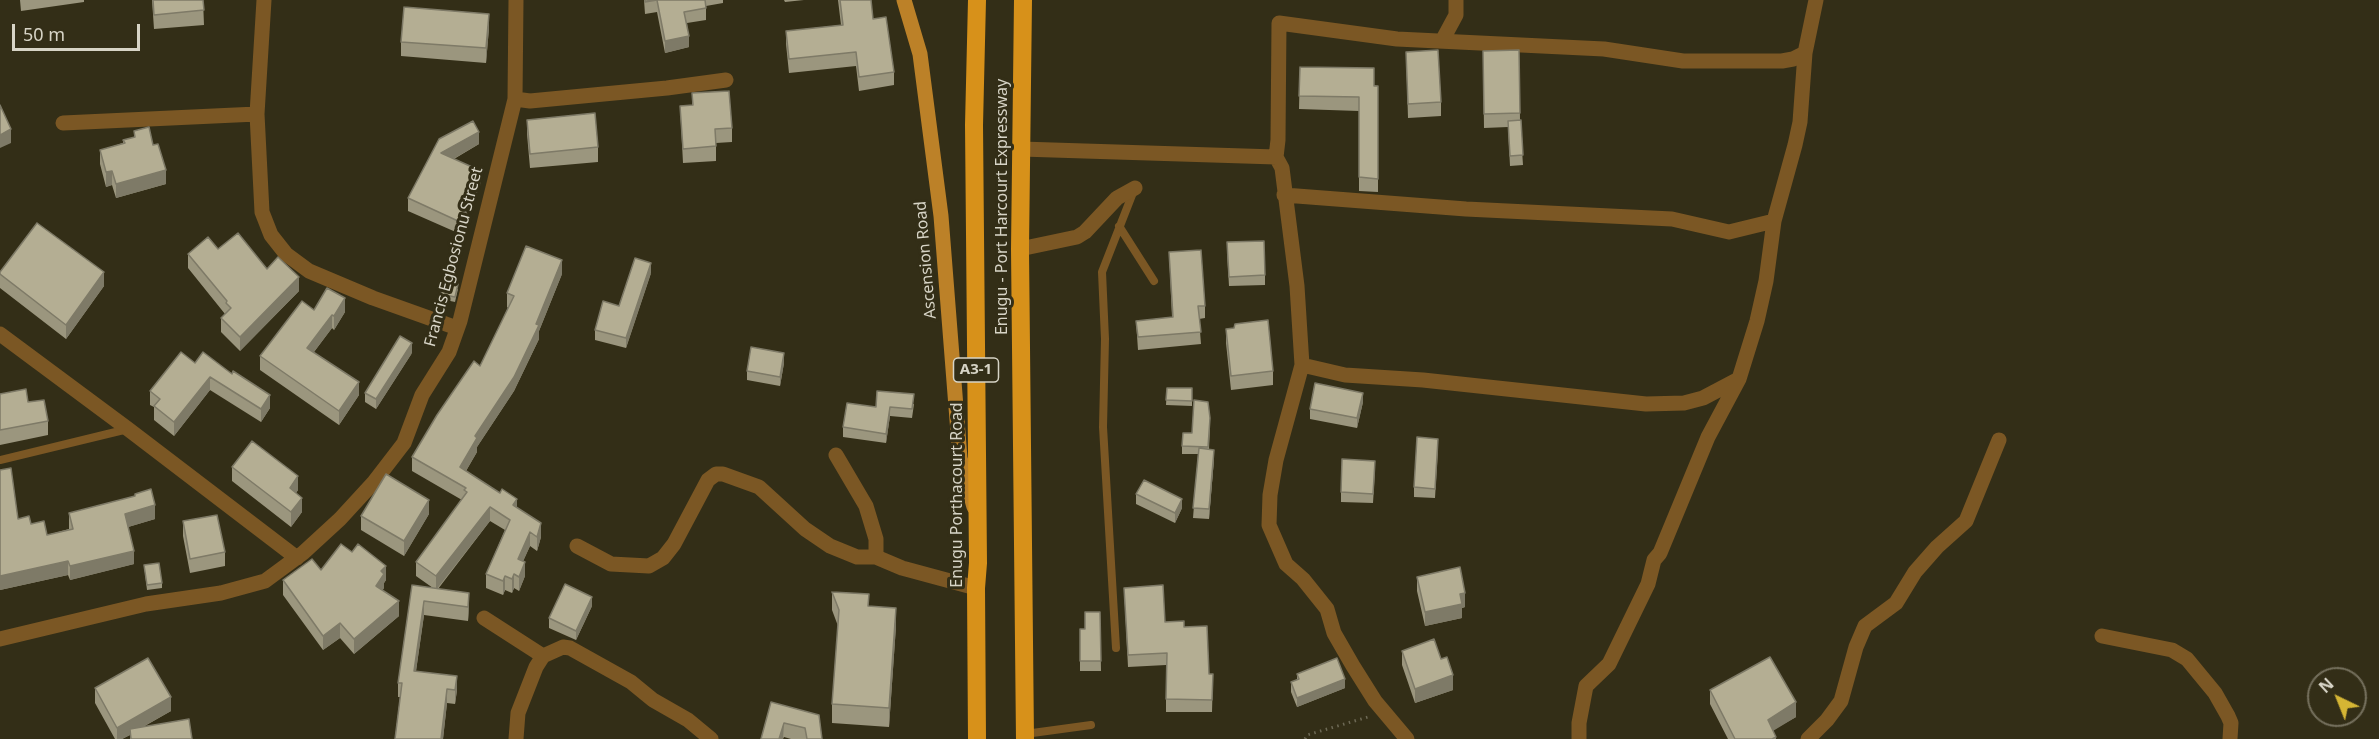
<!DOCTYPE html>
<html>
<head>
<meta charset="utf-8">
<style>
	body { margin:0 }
	#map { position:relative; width:2379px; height:739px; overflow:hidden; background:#332e17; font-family:"Noto Sans",sans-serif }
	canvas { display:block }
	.north { position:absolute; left:2307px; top:667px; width:60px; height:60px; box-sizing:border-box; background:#332e17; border:2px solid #75705d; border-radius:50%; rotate:317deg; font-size:16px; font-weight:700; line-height:24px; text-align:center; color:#d7d4c6 }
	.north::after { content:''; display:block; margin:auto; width:21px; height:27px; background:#d5b534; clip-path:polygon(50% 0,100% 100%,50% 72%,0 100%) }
	.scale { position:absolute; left:12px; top:24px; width:128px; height:27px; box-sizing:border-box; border:3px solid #d7d4c6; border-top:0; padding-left:8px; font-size:18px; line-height:21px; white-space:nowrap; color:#d7d4c6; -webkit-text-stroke:4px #332e17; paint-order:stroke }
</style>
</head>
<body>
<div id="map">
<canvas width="2379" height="739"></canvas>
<div class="north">N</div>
<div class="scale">50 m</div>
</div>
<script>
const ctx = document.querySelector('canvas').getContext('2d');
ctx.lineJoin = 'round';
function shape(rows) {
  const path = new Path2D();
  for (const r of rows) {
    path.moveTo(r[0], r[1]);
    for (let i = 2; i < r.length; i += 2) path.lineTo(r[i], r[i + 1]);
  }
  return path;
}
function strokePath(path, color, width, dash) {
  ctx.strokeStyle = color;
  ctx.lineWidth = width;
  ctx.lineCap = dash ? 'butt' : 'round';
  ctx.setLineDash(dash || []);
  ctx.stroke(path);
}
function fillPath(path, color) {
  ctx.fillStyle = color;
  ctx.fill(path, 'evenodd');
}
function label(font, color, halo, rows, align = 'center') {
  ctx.font = font + ' "Noto Sans",sans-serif';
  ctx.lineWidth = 6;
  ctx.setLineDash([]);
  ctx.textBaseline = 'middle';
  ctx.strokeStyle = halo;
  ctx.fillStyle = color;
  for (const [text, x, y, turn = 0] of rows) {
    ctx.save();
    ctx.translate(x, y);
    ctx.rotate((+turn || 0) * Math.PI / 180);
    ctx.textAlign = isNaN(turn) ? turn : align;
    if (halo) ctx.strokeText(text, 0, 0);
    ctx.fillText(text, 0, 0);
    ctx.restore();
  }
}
const path = shape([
	[1305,739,1307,735,1368,717]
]);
const lane = shape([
	[1119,226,1154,281],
	[0,460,128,429],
	[1116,648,1103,427,1105,339,1102,272,1134,190],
	[1025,734,1091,725]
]);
const street = shape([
	[264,0,257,114,262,212,271,235,286,254,309,271,373,298,457,328],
	[1442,41,1456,15,1456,0],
	[515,99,530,101,667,88,726,80],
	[63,123,257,114],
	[1021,149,1276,157],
	[1284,195,1466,209,1672,219,1729,232,1774,221],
	[1020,249,1077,237,1085,232,1117,198,1135,188],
	[0,334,128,429,297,558],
	[1302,365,1345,375,1423,380,1646,404,1684,403,1703,398,1739,379],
	[836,455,866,506,876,539,876,557],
	[577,546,611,564,649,566,663,558,674,544,708,480,716,474,723,474,759,487,805,529,830,546,857,557,876,557,902,568,976,588],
	[484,618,543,656],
	[2102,636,2172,650,2187,659,2215,693,2228,716,2231,723,2230,739],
	[0,639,146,604,221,593,265,581,303,553,340,519,374,482,404,443,422,395,449,352,460,321,515,99,516,0],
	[516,739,518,713,536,667,543,656,563,647,570,648,631,682,653,700,688,720,711,739],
	[1407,739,1375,701,1353,666,1334,633,1327,609,1303,579,1286,564,1269,525,1270,495,1276,460,1302,365,1297,286,1282,168,1276,157,1278,140,1279,23,1397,39,1604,49,1683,61,1782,61,1793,59,1805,53],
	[1579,739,1579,723,1586,686,1609,664,1648,584,1654,560,1660,553,1708,437,1739,379,1757,321,1766,281,1774,221,1795,145,1800,122,1805,53,1816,0],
	[1808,739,1827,720,1841,701,1856,647,1865,626,1896,603,1915,572,1937,547,1966,521,1999,440]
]);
const primary = shape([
	[904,0,920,54,941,216,960,458,974,507]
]);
const highway = shape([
	[977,0,974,125,978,563,976,588,977,739],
	[1023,0,1020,249,1025,739]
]);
const wall = shape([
	[20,0,84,0,84,2,21,11],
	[152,0,203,0,204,25,154,29],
	[644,0,723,0,723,3,706,6,706,20,687,23,689,47,665,53,657,12,645,14],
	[784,0,804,0,785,2],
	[838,0,871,0,873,19,894,72,894,85,859,91,856,66,789,73,786,44,786,31,841,25],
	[489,28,486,63,401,56,401,42],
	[1519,50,1520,120,1523,165,1510,166,1508,127,1484,128,1483,51],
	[1406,52,1441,102,1441,116,1408,118],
	[1300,67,1378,86,1378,192,1359,191,1359,111,1299,109],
	[692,93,732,128,732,142,716,143,716,161,683,163,680,106,692,105],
	[527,120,598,147,598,162,530,168,527,134],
	[134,131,153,145,166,184,116,198,112,185,106,187,100,164,100,150,123,143,123,140,134,138],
	[479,132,479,144,454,159,481,184,458,233,408,211,408,198],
	[218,249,267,269,299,291,240,351,221,332,221,318,225,314,188,268,188,254],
	[1169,252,1205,306,1205,318,1199,319,1201,344,1138,350,1136,321,1172,317],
	[1227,252,1265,275,1265,285,1229,286],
	[0,272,104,286,66,339,0,288],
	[651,273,626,348,595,340,595,330],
	[562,274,539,331,539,339,514,391,477,447,477,452,466,471,517,507,541,537,537,551,530,546,523,561,525,576,519,591,514,588,512,593,505,590,503,595,486,588,486,574,505,530,490,521,438,589,469,607,468,621,424,615,416,671,457,690,455,704,447,703,443,739,395,739,400,697,398,697,398,683,412,585,433,588,416,576,416,562,462,500,412,471,412,457,480,366,508,308,507,307,507,293],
	[458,289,455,302,441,299,441,294],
	[314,310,345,312,334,330,332,328,314,352,359,395,339,425,260,370,260,356],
	[1226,329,1273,371,1273,385,1231,390,1226,343],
	[412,353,376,409,365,402,365,393],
	[195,363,270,408,261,422,210,390,174,436,154,420,154,407,150,405,150,391],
	[784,363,780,386,747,380,747,371],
	[1167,388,1192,388,1192,406,1166,405],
	[0,394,28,402,48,421,48,435,0,445],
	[1363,402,1357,428,1310,419,1310,409],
	[914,404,912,418,890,416,886,443,843,437,843,427,876,407],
	[1210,426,1209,449,1214,459,1209,519,1193,518,1198,454,1182,454,1182,446,1192,433],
	[1438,449,1435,498,1414,497,1414,487],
	[232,467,298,490,296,493,302,512,291,527,232,481],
	[0,470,18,519,31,524,47,535,69,529,69,513,155,519,128,527,134,564,70,580,68,575,0,590],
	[1375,470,1373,503,1341,502,1341,492],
	[1136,494,1182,508,1175,523,1136,504],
	[429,514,404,556,361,530,361,516],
	[183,521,225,552,225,566,190,573,183,536],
	[144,565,162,583,162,588,147,590],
	[321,570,386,580,384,583,384,588,382,590,399,616,354,654,340,638,323,650,283,595,283,580],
	[1417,577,1465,607,1462,608,1462,618,1425,626,1417,591],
	[1124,588,1165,622,1184,627,1209,674,1213,674,1212,712,1166,712,1166,665,1128,667],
	[832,592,869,606,896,626,889,727,832,723,832,704,838,626,832,610],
	[592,606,576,640,549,628,549,618],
	[1100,612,1101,671,1080,671,1080,629,1085,629],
	[1402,651,1441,659,1453,690,1415,703,1402,665],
	[1297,674,1345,688,1297,707,1291,692,1291,682,1297,680],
	[95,688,171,711,143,727,192,739,130,739,130,735,122,739,115,739,95,703],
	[1710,690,1796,717,1773,730,1776,739,1728,739,1710,704],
	[771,702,822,739,791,739,784,737,783,739,761,739]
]);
const shadedWall = shape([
	[489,14,489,28,486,63,486,48],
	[689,36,689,47,665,53,665,41],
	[11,129,11,143,0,148,0,135],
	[479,132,479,144,441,166,441,153],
	[166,170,166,184,116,198,116,184],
	[112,171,112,185,106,187,106,172],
	[481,171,481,184,458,233,458,221],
	[562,260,562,274,539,331,539,339,514,391,477,447,477,452,460,481,460,467,475,436,536,324],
	[651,263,651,273,626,348,626,338],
	[104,272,104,286,66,339,66,325],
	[299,277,299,291,240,351,240,337],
	[345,298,345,312,334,330,334,316],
	[332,315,332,328,307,361,307,348],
	[412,343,412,353,376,409,376,399],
	[784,353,784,363,780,386,780,377],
	[210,377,210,390,174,436,174,422],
	[359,382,359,395,339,425,339,411],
	[1363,393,1363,402,1357,428,1357,418],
	[270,395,270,408,261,422,261,409],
	[890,407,890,416,886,443,886,434],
	[1214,450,1214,459,1209,519,1209,509],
	[298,476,298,490,290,502,290,488],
	[302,498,302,512,291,527,291,512],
	[517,499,517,513,513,505],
	[1182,499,1182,508,1175,523,1175,513],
	[429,500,429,514,404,556,404,541],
	[155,505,155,519,125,528,125,514],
	[490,507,490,521,436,590,436,576],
	[541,523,541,537,537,551,537,537],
	[530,532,530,546,518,573,518,559],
	[134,551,134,564,70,580,70,566],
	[68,561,68,575,0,590,0,576],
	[525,562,525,576,519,591,519,577],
	[386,566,386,580,384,583,384,588,376,601,376,586,381,571],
	[514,574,514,588,512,593,512,579],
	[505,576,505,590,503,595,503,581],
	[469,593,469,607,468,621,468,607],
	[1465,593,1465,607,1462,608,1462,618,1425,626,1425,612,1460,594],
	[592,597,592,606,576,640,576,631],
	[399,601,399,616,354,654,354,639],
	[424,601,424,615,414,685,414,671],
	[896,608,896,626,889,727,889,708],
	[340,623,340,638,323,650,323,636],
	[1453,675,1453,690,1415,703,1415,689],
	[457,676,457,690,455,704,455,690],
	[1345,679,1345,688,1297,707,1297,698],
	[447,689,447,703,443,739,441,739],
	[171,697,171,711,130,734,130,729,130,735,122,739,117,739,117,728],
	[1796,702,1796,717,1768,734,1768,720],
	[784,723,783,739,779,739]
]);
const building = shape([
	[153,0,203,0,204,10,154,15,153,0],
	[645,0,705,0,706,8,684,12,689,36,665,41,657,0,645,2,645,0],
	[840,0,871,0,873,19,886,17,894,72,859,77,856,52,789,59,786,31,843,25,840,0],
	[404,7,489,14,486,48,401,42,404,7],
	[1438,50,1441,102,1408,104,1406,52,1438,50],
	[1519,50,1520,113,1484,114,1483,51,1519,50],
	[1300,67,1374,68,1374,86,1378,86,1378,179,1359,177,1359,97,1299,96,1300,67],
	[729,91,732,128,715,129,716,146,683,149,680,106,693,105,692,93,729,91],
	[0,105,11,129,0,135,0,105],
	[595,113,598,147,530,154,527,120,595,113],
	[1521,120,1523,155,1510,156,1508,121,1521,120],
	[473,121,479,132,441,153,481,171,458,221,408,198,439,139,473,121],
	[149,127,153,145,158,144,166,170,116,184,112,171,106,172,100,150,125,143,123,140,135,137,134,131,149,127],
	[37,223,104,272,66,325,0,274,0,272,37,223],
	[238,233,267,269,278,257,299,277,240,337,221,318,231,308,226,303,227,301,188,254,208,237,218,249,238,233],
	[1264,241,1265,275,1229,277,1227,242,1264,241],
	[526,246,562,260,536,324,539,325,514,377,475,436,477,438,460,467,500,493,502,489,517,499,513,505,541,523,537,537,530,532,518,559,525,562,519,577,514,574,512,579,505,576,503,581,486,574,510,520,490,507,436,576,416,562,467,492,464,490,466,488,412,457,437,415,474,361,480,366,514,296,507,293,526,246],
	[1201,250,1205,306,1198,306,1201,332,1138,337,1136,321,1173,317,1169,252,1201,250],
	[635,258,651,263,626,338,595,330,603,301,619,306,635,258],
	[443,281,458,284,455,297,441,294,443,281],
	[327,288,345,298,334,316,332,315,307,348,359,382,339,411,260,356,302,301,314,310,327,288],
	[1268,320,1273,371,1231,376,1226,329,1234,328,1235,324,1268,320],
	[400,336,412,343,376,399,365,393,400,336],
	[751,347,784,353,780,377,747,371,751,347],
	[181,352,195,363,203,352,232,374,233,371,270,395,261,409,210,377,174,422,154,406,160,399,150,391,181,352],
	[1315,383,1363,393,1357,418,1310,409,1315,383],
	[1167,388,1192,388,1192,401,1166,400,1167,388],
	[26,389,28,402,44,400,48,421,0,430,0,394,26,389],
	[877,391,914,394,912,409,890,407,886,434,843,427,847,403,876,407,877,391],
	[1194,400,1208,402,1210,418,1208,447,1182,446,1183,433,1192,433,1194,400],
	[1417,437,1438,439,1435,489,1414,487,1417,437],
	[252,441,298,476,290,488,302,498,291,512,232,467,252,441],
	[1199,448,1214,450,1209,509,1193,508,1199,448],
	[1342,459,1375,461,1373,494,1341,492,1342,459],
	[11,468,18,519,29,516,31,524,44,521,47,535,73,529,69,513,135,496,135,494,151,489,155,505,125,514,134,551,70,566,68,561,0,576,0,470,11,468],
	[386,474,429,500,404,541,361,516,386,474],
	[1144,480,1182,499,1175,513,1136,494,1144,480],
	[217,515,225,552,190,559,183,521,217,515],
	[341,544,352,552,358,544,386,566,381,571,384,574,376,586,399,601,354,639,340,623,323,636,283,580,312,559,321,570,341,544],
	[159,563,162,583,147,585,144,565,159,563],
	[1460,567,1465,593,1460,594,1462,604,1425,612,1417,577,1460,567],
	[565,584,592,597,576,631,549,618,565,584],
	[412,585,469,593,468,607,424,601,414,671,457,676,455,690,447,689,441,739,395,739,402,683,398,683,412,585],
	[1163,585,1165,622,1184,621,1184,627,1207,626,1209,674,1213,674,1212,700,1166,699,1167,653,1128,655,1124,588,1163,585],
	[832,592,869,594,868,606,896,608,889,708,832,704,839,610,832,592],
	[1085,612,1100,612,1101,661,1080,661,1080,629,1085,629,1085,612],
	[1434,639,1441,659,1447,657,1453,675,1415,689,1402,651,1434,639],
	[1770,657,1796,702,1768,720,1776,737,1772,739,1735,739,1710,690,1770,657],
	[148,658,171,697,117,728,95,688,148,658],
	[1337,658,1345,679,1297,698,1291,682,1299,679,1297,674,1337,658],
	[771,702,819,715,822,739,807,739,805,728,784,723,779,739,761,739,771,702],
	[189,719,192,739,131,739,130,729,189,719]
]);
const shields = [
	[976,370,45]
];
const shieldNames = [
	["A3-1",976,370]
];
const streetNames = [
	["Enugu - Port Harcourt Expressway",1002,207,-90],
	["Francis Egbosionu Street",454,257,-75],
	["Ascension Road",926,260,-95],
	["Enugu Porthacourt Road",957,495,-90]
];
strokePath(path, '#6d6955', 3, [1.5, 4.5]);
strokePath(lane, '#7b5724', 8);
strokePath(street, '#7b5724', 15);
strokePath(primary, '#bc8128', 15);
strokePath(highway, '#d7911a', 18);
fillPath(wall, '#9b967e');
fillPath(shadedWall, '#7e7a67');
fillPath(building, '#b4ae93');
strokePath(building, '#7e7a67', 1.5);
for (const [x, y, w] of shields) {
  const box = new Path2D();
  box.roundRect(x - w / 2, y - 12, w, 24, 4.5);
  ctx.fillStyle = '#332e17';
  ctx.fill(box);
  strokePath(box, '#d7d4c6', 1.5);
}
label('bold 15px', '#d7d4c6', null, shieldNames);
label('16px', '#d7d4c6', '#332e17', streetNames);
</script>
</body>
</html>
